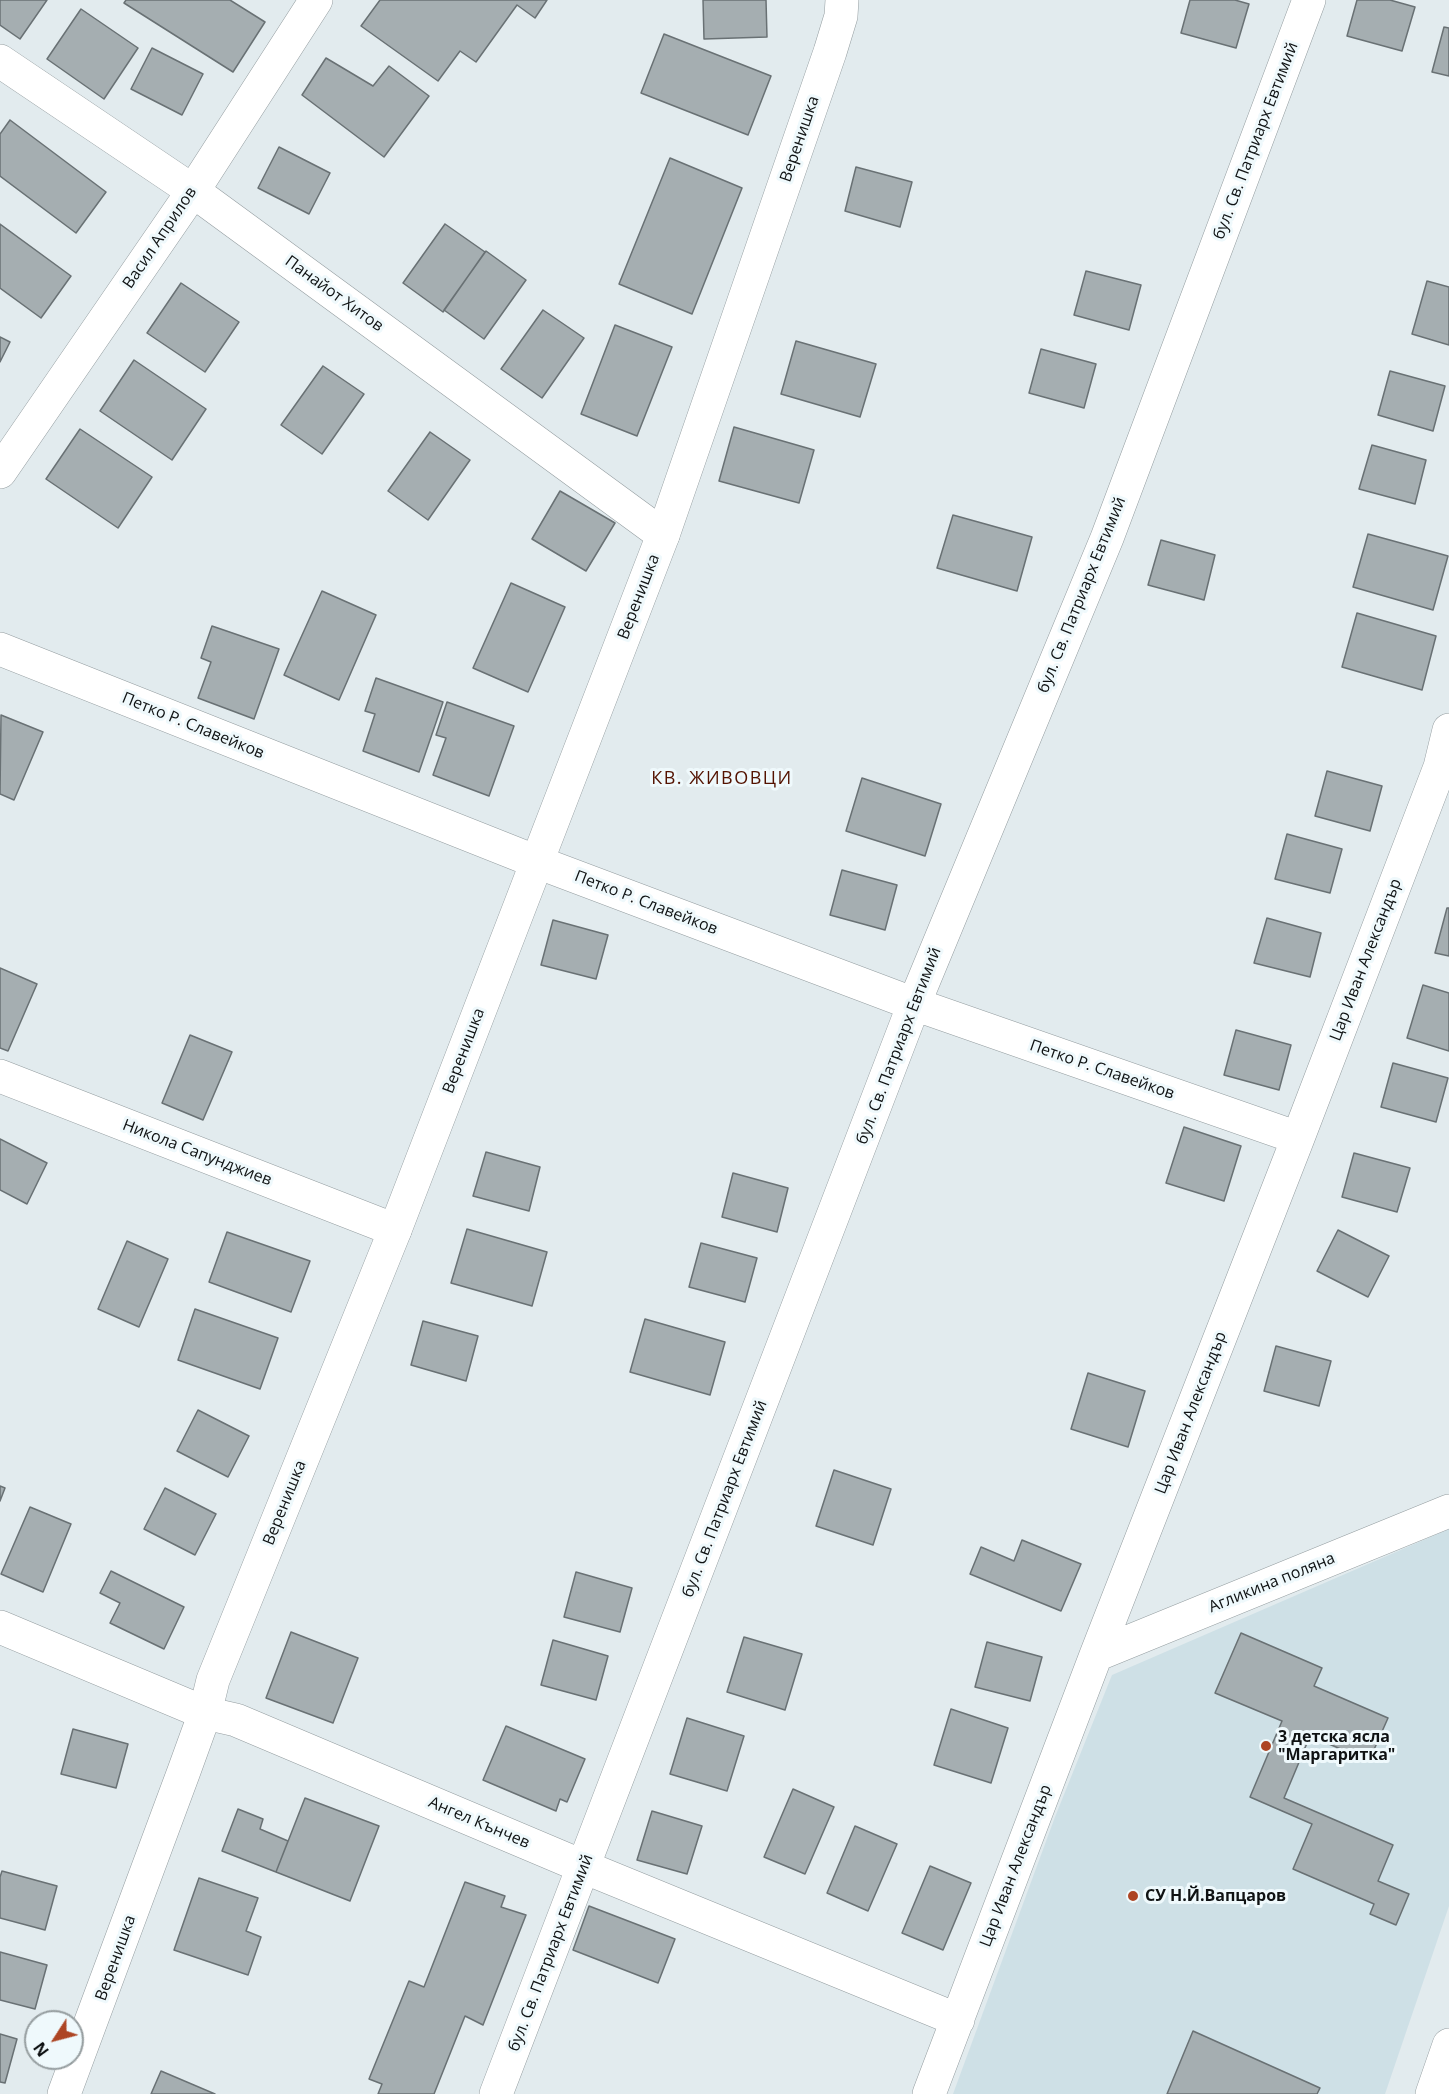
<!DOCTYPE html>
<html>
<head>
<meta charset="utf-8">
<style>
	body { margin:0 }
	#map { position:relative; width:1449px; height:2094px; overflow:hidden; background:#e2ebee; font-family:"Open Sans",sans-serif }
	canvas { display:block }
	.north { position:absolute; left:24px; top:2010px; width:60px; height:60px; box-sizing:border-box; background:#eff9fc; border:2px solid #959d9f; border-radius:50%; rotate:234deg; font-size:16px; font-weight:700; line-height:24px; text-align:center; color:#0f1213 }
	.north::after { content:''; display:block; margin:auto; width:21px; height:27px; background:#ad4524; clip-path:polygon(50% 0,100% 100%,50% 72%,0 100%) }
</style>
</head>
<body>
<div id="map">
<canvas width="1449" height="2094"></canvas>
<div class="north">N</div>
</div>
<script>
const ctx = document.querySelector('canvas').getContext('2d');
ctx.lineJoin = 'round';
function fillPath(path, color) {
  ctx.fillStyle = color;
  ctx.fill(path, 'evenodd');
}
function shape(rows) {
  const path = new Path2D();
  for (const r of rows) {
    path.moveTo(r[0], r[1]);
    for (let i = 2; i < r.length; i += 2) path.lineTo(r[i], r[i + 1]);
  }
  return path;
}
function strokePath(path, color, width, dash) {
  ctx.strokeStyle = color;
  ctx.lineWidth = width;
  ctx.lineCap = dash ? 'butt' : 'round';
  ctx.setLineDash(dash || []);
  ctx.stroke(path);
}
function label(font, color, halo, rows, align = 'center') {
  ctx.font = font + ' "Open Sans",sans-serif';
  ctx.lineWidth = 6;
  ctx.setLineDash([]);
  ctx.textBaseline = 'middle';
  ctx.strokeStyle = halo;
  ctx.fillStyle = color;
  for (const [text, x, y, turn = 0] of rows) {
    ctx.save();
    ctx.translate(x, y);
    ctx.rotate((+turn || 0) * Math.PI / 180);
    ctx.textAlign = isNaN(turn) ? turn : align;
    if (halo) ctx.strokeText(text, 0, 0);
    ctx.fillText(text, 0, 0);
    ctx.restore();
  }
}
const built = shape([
	[1449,1529,1449,1906,1385,2094,953,2094,1055,1817,1112,1675]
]);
const building = shape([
	[0,0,47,0,20,39,0,25,0,0],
	[126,0,230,0,265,22,233,72,124,3,126,0],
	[380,0,547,0,535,18,517,5,476,62,460,51,438,81,361,26,380,0],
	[703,0,766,0,767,37,704,39,703,0],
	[1190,0,1235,0,1249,4,1236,48,1181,33,1190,0],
	[1357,0,1390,0,1415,7,1402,51,1347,36,1357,0],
	[81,9,138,48,104,99,47,59,81,9],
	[1444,27,1449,28,1449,76,1432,72,1444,27],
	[664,34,771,76,748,135,641,93,664,34],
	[152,48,203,74,182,115,131,89,152,48],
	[326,58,373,86,389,66,429,96,384,157,302,95,326,58],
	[10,120,106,192,76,233,0,176,0,134,10,120],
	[279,147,330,173,309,214,258,188,279,147],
	[670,158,742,188,692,314,619,284,670,158],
	[856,167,912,182,900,227,845,211,856,167],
	[0,224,71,276,41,318,0,288,0,224],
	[445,224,485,252,443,312,403,283,445,224],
	[486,251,526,280,484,339,444,310,486,251],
	[1086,271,1141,285,1129,330,1074,315,1086,271],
	[1427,281,1449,287,1449,345,1412,334,1427,281],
	[181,283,239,322,205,372,147,333,181,283],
	[543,310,584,338,542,398,501,369,543,310],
	[615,325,672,347,637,436,581,414,615,325],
	[0,337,10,342,0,362,0,337],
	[796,341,876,364,860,417,781,394,796,341],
	[1041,349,1096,364,1084,408,1029,393,1041,349],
	[134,360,206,409,172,460,100,411,134,360],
	[323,366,364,394,322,454,281,425,323,366],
	[1390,371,1445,386,1433,431,1378,415,1390,371],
	[734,427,814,450,799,503,719,481,734,427],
	[80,429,152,477,118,528,46,479,80,429],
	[430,432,470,460,428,520,388,491,430,432],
	[1372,445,1426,460,1415,504,1359,489,1372,445],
	[560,491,615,523,586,571,532,539,560,491],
	[953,515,1032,537,1017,591,937,568,953,515],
	[1368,534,1448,556,1433,610,1353,587,1368,534],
	[1161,540,1215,555,1204,600,1148,585,1161,540],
	[511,583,565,607,528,692,473,668,511,583],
	[322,591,376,615,339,700,284,675,322,591],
	[1357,613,1436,636,1422,690,1342,667,1357,613],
	[212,626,279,649,254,719,198,698,211,662,201,658,212,626],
	[376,678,443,702,419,772,363,751,375,714,365,711,376,678],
	[447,702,514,726,489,796,433,775,446,738,436,735,447,702],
	[1,715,43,732,14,800,0,794,1,715],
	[1327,771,1382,786,1370,831,1315,816,1327,771],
	[862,778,941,804,925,856,846,831,862,778],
	[1287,834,1342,849,1330,893,1275,879,1287,834],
	[842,870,897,885,885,930,830,915,842,870],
	[1447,908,1449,908,1449,956,1435,953,1447,908],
	[1267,918,1321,933,1310,977,1254,963,1267,918],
	[553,920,608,935,596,979,541,965,553,920],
	[0,968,37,984,8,1051,0,1048,0,968],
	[1423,985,1449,993,1449,1051,1407,1038,1423,985],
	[1236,1030,1291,1045,1279,1090,1224,1075,1236,1030],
	[190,1035,232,1052,203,1120,162,1103,190,1035],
	[1393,1063,1448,1078,1436,1122,1381,1107,1393,1063],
	[1184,1127,1241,1146,1224,1201,1166,1183,1184,1127],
	[0,1139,47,1163,27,1204,0,1190,0,1139],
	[486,1152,540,1167,529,1211,473,1196,486,1152],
	[1354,1153,1410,1168,1397,1212,1342,1197,1354,1153],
	[733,1173,788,1188,777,1232,722,1217,733,1173],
	[467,1229,547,1252,532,1306,451,1283,467,1229],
	[1338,1230,1389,1256,1368,1297,1317,1271,1338,1230],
	[227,1232,310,1261,291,1312,209,1282,227,1232],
	[127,1241,168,1259,139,1327,98,1309,127,1241],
	[701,1243,757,1258,745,1302,689,1287,701,1243],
	[195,1309,278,1338,260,1389,178,1360,195,1309],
	[645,1319,725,1342,710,1395,630,1372,645,1319],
	[423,1321,478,1336,466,1381,411,1365,423,1321],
	[1276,1346,1331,1361,1319,1406,1264,1391,1276,1346],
	[1088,1373,1145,1391,1128,1447,1071,1429,1088,1373],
	[198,1410,249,1436,228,1477,177,1451,198,1410],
	[834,1470,891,1489,873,1545,816,1526,834,1470],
	[0,1486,5,1488,0,1501,0,1486],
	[165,1488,216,1514,195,1555,144,1529,165,1488],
	[30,1507,71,1524,43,1592,1,1574,30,1507],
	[1022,1540,1081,1564,1061,1611,970,1574,981,1547,1014,1561,1022,1540],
	[111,1571,184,1607,164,1649,110,1623,120,1603,100,1593,111,1571],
	[576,1572,632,1588,620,1632,564,1617,576,1572],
	[291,1632,358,1658,333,1723,266,1698,291,1632],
	[1241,1633,1322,1668,1314,1686,1388,1718,1369,1761,1310,1736,1284,1798,1393,1845,1378,1881,1409,1894,1396,1925,1370,1914,1374,1904,1293,1869,1312,1824,1250,1797,1282,1721,1215,1693,1241,1633],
	[744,1637,802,1654,785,1710,727,1692,744,1637],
	[553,1640,608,1656,596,1700,541,1685,553,1640],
	[987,1642,1042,1657,1030,1701,975,1687,987,1642],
	[951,1709,1008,1728,991,1783,934,1765,951,1709],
	[687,1718,744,1736,727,1791,670,1774,687,1718],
	[506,1726,585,1759,567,1802,560,1799,556,1811,483,1780,506,1726],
	[73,1729,128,1744,116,1788,61,1774,73,1729],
	[793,1789,834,1807,805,1874,764,1857,793,1789],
	[305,1798,379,1826,350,1901,276,1872,305,1798],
	[238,1809,263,1819,260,1829,288,1841,276,1872,222,1851,238,1809],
	[652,1811,702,1826,687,1874,637,1860,652,1811],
	[855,1826,897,1844,868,1911,827,1893,855,1826],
	[930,1866,971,1883,943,1950,902,1933,930,1866],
	[2,1871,57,1886,45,1930,0,1918,0,1877,2,1871],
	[199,1878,258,1898,246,1931,261,1937,248,1975,174,1950,199,1878],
	[465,1882,505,1896,501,1907,526,1915,483,2025,465,2016,434,2094,378,2094,382,2084,369,2079,409,1981,424,1987,465,1882],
	[589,1906,675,1939,658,1983,573,1950,589,1906],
	[0,1952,47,1965,35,2009,0,2000,0,1952],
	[1193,2031,1320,2088,1317,2094,1167,2094,1193,2031],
	[0,2034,17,2039,5,2083,0,2082,0,2034],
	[161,2071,215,2094,151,2094,161,2071]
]);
const minor = shape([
	[0,61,193,191,663,535],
	[0,472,193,191,316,0],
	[0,649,537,862,914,1004,1298,1138],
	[0,1076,395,1230],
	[0,1627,205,1713,236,1720,584,1867,958,2020],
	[1096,1655,1449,1511],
	[496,2094,914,1004,1107,538,1309,0],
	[929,2094,1096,1655,1298,1138,1440,767,1449,730],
	[1432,2094,1449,2045]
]);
const major = shape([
	[64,2094,184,1771,205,1713,213,1680,395,1230,663,535,830,52,841,16,842,0]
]);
const markers = [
	[1266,1746,6,"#ad4524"],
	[1133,1896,6,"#ad4524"]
];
const streetNames = [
	["Веренишка",800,139,-71],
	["бул. Св. Патриарх Евтимий",1256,141,-69],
	["Васил Априлов",160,238,-56],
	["Панайот Хитов",334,294,36],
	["бул. Св. Патриарх Евтимий",1082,595,-68],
	["Веренишка",639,597,-69],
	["Петко Р. Славейков",193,726,22],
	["Петко Р. Славейков",646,903,21],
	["Цар Иван Александър",1366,960,-69],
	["бул. Св. Патриарх Евтимий",899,1046,-69],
	["Веренишка",464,1051,-69],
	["Петко Р. Славейков",1102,1070,19],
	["Никола Сапунджиев",197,1153,21],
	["Цар Иван Александър",1191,1413,-69],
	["бул. Св. Патриарх Евтимий",725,1499,-69],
	["Веренишка",285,1503,-68],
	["Агликина поляна",1272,1583,-22],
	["Ангел Кънчев",479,1823,23],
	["Цар Иван Александър",1016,1866,-69],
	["бул. Св. Патриарх Евтимий",551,1953,-69],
	["Веренишка",116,1958,-70]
];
const poiNames = [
	["3 детска ясла",1278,1737],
	["\"Маргаритка\"",1278,1755],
	["СУ Н.Й.Вапцаров",1145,1896]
];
const neighbourhoodNames = [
	["КВ. ЖИВОВЦИ",722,779]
];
fillPath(built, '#cee0e6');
fillPath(building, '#a5aeb1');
strokePath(building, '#697174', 1.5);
strokePath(minor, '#949da0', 34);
strokePath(major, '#949da0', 34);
strokePath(minor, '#fff', 33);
strokePath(major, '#fff', 33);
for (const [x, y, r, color] of markers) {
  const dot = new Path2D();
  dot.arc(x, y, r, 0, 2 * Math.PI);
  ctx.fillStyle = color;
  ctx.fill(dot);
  strokePath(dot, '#eff9fc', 2);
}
label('16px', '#0f1213', '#eff9fc', streetNames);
label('bold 16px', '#0f1213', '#eff9fc', poiNames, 'left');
ctx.letterSpacing = '1.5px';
label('18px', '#531200', '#eff9fc', neighbourhoodNames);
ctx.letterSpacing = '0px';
</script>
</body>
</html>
